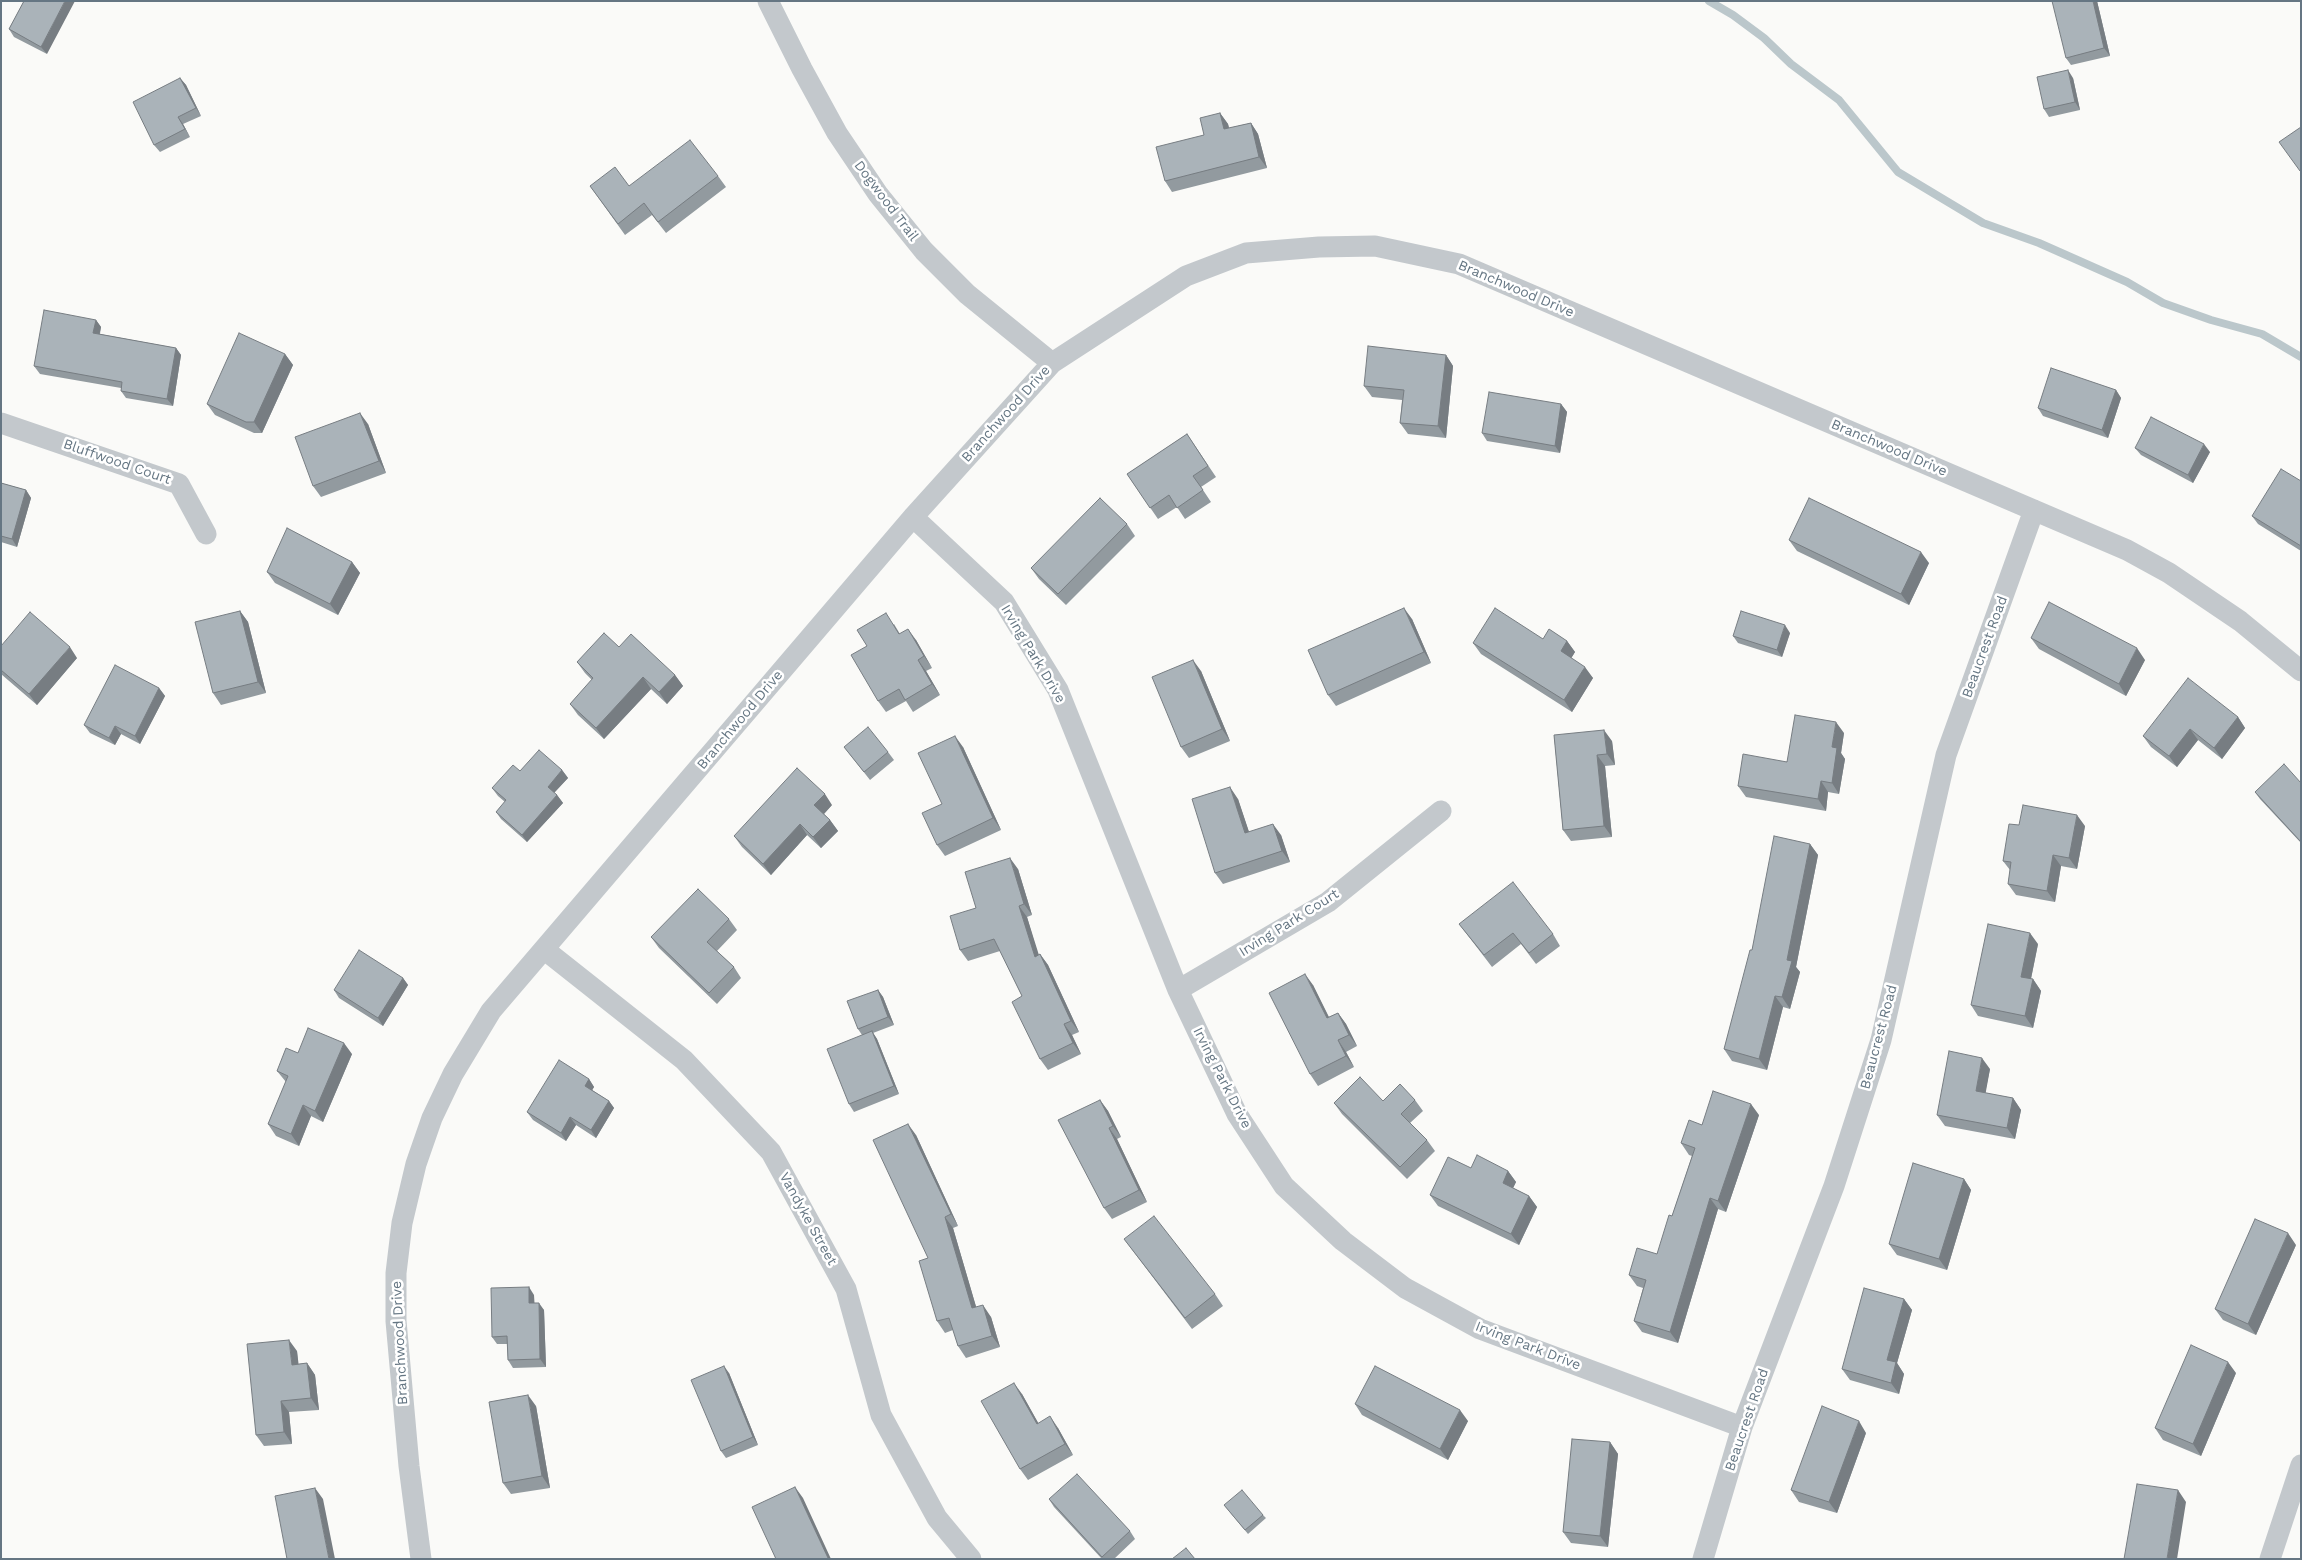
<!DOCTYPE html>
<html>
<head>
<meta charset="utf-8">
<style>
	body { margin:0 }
	#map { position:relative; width:2302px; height:1560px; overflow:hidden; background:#fafaf8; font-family:"Work Sans",sans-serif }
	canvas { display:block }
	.frame { position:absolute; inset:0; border:2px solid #657683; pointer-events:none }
</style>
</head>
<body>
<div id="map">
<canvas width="2302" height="1560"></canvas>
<div class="frame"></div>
</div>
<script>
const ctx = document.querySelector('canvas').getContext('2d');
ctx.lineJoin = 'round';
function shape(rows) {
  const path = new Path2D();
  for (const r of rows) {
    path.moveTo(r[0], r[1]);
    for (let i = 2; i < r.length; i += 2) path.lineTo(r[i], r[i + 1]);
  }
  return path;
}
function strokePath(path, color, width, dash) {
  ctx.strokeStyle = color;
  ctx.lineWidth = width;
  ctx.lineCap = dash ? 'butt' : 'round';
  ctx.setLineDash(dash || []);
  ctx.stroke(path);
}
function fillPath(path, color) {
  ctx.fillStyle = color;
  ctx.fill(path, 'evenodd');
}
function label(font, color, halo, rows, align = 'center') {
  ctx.font = font + ' "Work Sans",sans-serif';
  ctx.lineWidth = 5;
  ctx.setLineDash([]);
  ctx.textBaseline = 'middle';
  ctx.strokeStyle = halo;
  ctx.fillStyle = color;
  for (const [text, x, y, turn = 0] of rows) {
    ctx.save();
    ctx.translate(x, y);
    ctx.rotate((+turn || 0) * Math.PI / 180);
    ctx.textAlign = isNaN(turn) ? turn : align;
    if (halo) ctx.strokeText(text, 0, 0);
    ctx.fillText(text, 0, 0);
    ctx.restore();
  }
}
const stream = shape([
	[1709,1,1733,15,1764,38,1791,64,1839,100,1898,172,1983,223,2039,243,2127,282,2163,303,2211,320,2262,334,2301,357]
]);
const minor = shape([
	[768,1,802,69,837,133,878,194,924,251,967,294,1052,363],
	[1,423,179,484,206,534],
	[913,517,1004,602,1058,690,1178,990,1237,1114,1284,1186,1343,1241,1405,1288,1480,1329,1742,1427],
	[545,950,684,1060,771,1152,846,1289,881,1415,937,1518,971,1559],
	[1178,990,1328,902,1441,811],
	[421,1559,409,1466,396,1321,396,1273,402,1223,416,1164,432,1118,453,1074,491,1011,913,517,1052,363,1186,276,1246,253,1319,247,1375,246,1459,264,2127,550,2169,573,2240,621,2301,671],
	[1703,1559,1742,1427,1834,1186,1881,1040,1946,755,2034,510],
	[2270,1559,2301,1465]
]);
const wall = shape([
	[24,1,47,54,14,37,9,29],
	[2097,1,2110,56,2071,65,2066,58],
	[180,78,186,85,201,116,183,124,190,137,160,152,154,145],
	[2073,78,2080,110,2049,117,2044,109],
	[1220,113,1228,124,1229,128,1251,123,1258,134,1267,168,1172,192,1165,181,1204,135],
	[718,176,726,187,666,233,652,215,625,235,590,186,629,186],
	[96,320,101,327,100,334,176,348,181,355,173,406,126,398,121,391,121,388,40,374,34,366],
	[285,354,293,365,262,433,254,433,215,415,207,404],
	[1446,355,1453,366,1446,438,1408,434,1400,423,1402,400,1372,397,1364,386],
	[2116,390,2121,398,2108,438,2043,416,2038,408],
	[1561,404,1567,412,1560,453,1487,441,1482,433],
	[368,424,386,473,321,497,313,486],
	[1187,434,1216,477,1201,487,1211,502,1185,519,1177,507,1158,519,1127,474],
	[2135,448,2210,452,2193,483,2141,455],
	[2301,481,2301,551,2258,524,2252,516],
	[1,483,26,490,31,498,17,547,1,542],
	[1127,524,1135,536,1066,605,1039,579,1031,568],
	[1789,540,1929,563,1909,605,1797,551],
	[352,562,360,573,338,615,275,583,267,572],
	[240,611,248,622,266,693,221,705,213,693],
	[1412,619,1431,663,1336,706,1328,695],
	[894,624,900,634,916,640,932,668,926,671,940,695,913,712,906,701,886,712,878,701,867,646],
	[1790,633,1782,657,1738,643,1733,636],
	[2031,638,2145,660,2126,696,2039,649],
	[1543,639,1567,641,1575,652,1571,658,1593,678,1572,712,1481,654,1473,643],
	[1,646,77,658,37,705,1,674],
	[619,647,675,675,683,686,667,704,651,689,604,739,578,715,570,704,592,680,585,673,577,662],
	[1201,671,1230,741,1189,758,1181,747],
	[159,688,165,696,140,744,121,734,115,745,90,733,84,725],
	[2238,717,2245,728,2222,759,2198,740,2177,767,2151,747,2143,736],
	[1844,733,1841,753,1845,759,1839,794,1828,792,1826,811,1746,797,1738,786],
	[1554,735,1612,741,1615,765,1605,766,1612,837,1571,841,1563,830],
	[844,747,888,752,894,760,870,780],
	[963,747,1001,830,945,856,937,845,942,804],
	[562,770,568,778,554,793,557,795,563,803,527,842,501,819,496,812,505,802,498,796,492,788,520,771],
	[2301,783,2301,843,2260,799,2255,792],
	[1238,799,1249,832,1281,835,1290,862,1223,884,1215,873],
	[832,805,824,814,830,820,838,831,821,848,807,835,771,875,742,847,734,836],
	[2019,825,2085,826,2077,869,2061,866,2055,902,2016,895,2008,884,2010,870,2003,861],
	[1810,844,1818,855,1796,967,1800,972,1790,1009,1783,1007,1767,1070,1732,1061,1724,1049,1752,950],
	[1018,869,1032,915,1027,917,1038,955,1040,954,1048,965,1079,1032,1072,1035,1081,1054,1048,1070,1040,1059,1022,996,1000,951,968,961,960,950],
	[729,919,737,930,717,951,734,967,741,978,717,1004,659,948,651,937],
	[1459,924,1553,934,1560,946,1536,964,1521,944,1492,967],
	[2038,944,2031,979,2033,979,2041,991,2033,1028,1978,1016,1971,1005],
	[403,978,408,985,383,1026,339,998,334,990],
	[1313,985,1329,1017,1338,1013,1346,1024,1357,1046,1346,1052,1354,1067,1318,1086,1310,1074],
	[878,990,883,997,894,1025,873,1033,877,1039,899,1094,854,1112,849,1104,862,1035,858,1029],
	[298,1053,352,1054,323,1122,311,1116,299,1146,276,1136,268,1124,286,1082,277,1071],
	[1990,1069,1985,1093,2013,1098,2021,1110,2015,1139,1945,1126,1937,1115],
	[589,1079,594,1087,592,1090,609,1101,614,1108,596,1138,576,1125,566,1141,533,1120,527,1112],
	[1100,1100,1108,1111,1121,1137,1117,1139,1147,1202,1112,1219,1104,1208],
	[1415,1100,1423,1111,1410,1123,1427,1140,1435,1151,1407,1179,1342,1114,1334,1103],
	[1759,1115,1726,1212,1718,1209,1678,1343,1642,1332,1634,1321,1643,1288,1637,1286,1629,1275,1657,1254,1672,1216,1692,1156,1689,1155,1681,1143,1702,1125],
	[916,1135,958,1226,953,1228,976,1307,991,1317,1000,1347,966,1358,958,1346,953,1330,945,1333,937,1321,928,1258],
	[1471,1168,1508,1171,1516,1182,1513,1188,1529,1196,1537,1207,1519,1245,1438,1206,1430,1195],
	[1964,1179,1971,1190,1947,1270,1897,1255,1889,1244],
	[1124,1239,1215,1294,1223,1306,1192,1329],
	[2296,1245,2256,1335,2223,1320,2215,1309],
	[534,1295,534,1303,544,1310,546,1367,513,1368,508,1360,507,1344,497,1344,492,1337],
	[1904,1299,1912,1310,1897,1363,1904,1374,1899,1394,1850,1380,1842,1369],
	[297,1351,298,1364,307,1363,315,1375,319,1410,289,1412,292,1444,264,1446,256,1435],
	[729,1373,758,1445,726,1458,721,1451],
	[2236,1373,2201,1456,2163,1440,2155,1428],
	[1022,1394,1038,1423,1058,1428,1073,1455,1028,1480,1020,1469],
	[1355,1404,1468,1421,1448,1460,1362,1415],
	[536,1406,550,1488,511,1494,503,1483],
	[1866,1433,1837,1513,1799,1502,1791,1490],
	[1610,1442,1618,1454,1608,1547,1571,1543,1563,1532],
	[1049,1499,1130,1531,1135,1539,1114,1559,1102,1559,1054,1507],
	[1224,1505,1263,1515,1266,1518,1248,1534]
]);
const shadedWall = shape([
	[65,1,75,1,47,54,41,47],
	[2093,1,2097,1,2110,56,2104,48],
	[2068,70,2073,78,2080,110,2075,102],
	[180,78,186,85,201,116,196,108],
	[1220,113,1228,124,1232,140,1224,129],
	[178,117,183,124,190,137,185,129],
	[1251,123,1258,134,1267,168,1259,157],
	[96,320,101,327,98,341,93,333],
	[176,348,181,355,173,406,167,399],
	[285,354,293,365,262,433,254,422],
	[1446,355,1453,366,1446,438,1438,426],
	[2116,390,2121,398,2108,438,2102,430],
	[1561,404,1567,412,1560,453,1555,446],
	[360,413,368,424,386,473,379,461],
	[2204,444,2210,452,2193,483,2188,475],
	[26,490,31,498,17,547,12,539],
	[1921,552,1929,563,1909,605,1901,594],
	[352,562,360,573,338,615,330,604],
	[1404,608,1412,619,1431,663,1424,652],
	[240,611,248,622,266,693,258,682],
	[1785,625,1790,633,1782,657,1777,650],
	[908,629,916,640,932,668,924,656],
	[1567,641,1575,652,1569,662,1561,651],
	[70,647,77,658,37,705,29,694],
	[2137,648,2145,660,2126,696,2119,684],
	[918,660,926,671,940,695,932,684],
	[1193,660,1201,671,1230,741,1222,729],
	[1585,667,1593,678,1572,712,1564,700],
	[675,675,683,686,667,704,659,692],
	[643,677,651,689,604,739,596,728],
	[159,688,165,696,140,744,135,736],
	[2238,717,2245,728,2222,759,2214,748],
	[1836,722,1844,733,1841,753,1845,759,1839,794,1832,783,1832,747],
	[115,726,121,734,115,745,109,738],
	[2190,729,2198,740,2177,767,2169,756],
	[1604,730,1612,741,1615,765,1607,754],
	[955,736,963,747,1001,830,993,818],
	[1597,755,1605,766,1612,837,1604,826],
	[562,770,568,778,553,794,548,787],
	[1821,781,1828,792,1826,811,1818,799],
	[1230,787,1238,799,1253,844,1245,833],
	[825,794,832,805,822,816,814,805],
	[557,795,563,803,527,842,522,835],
	[2077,815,2085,826,2077,869,2069,858],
	[830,820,838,831,821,848,813,837],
	[800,824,807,835,771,875,763,864],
	[1273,824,1281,835,1290,862,1282,851],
	[1810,844,1818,855,1796,967,1800,972,1790,1009,1782,997,1787,960],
	[2053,855,2061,866,2055,902,2047,891],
	[1010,858,1018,869,1032,915,1024,904],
	[1019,906,1027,917,1043,968,1035,957],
	[2030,933,2038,944,2029,988,2021,977],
	[1040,954,1048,965,1079,1032,1071,1021],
	[1305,974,1313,985,1335,1030,1327,1018],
	[403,978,408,985,383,1026,378,1018],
	[2033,979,2041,991,2033,1028,2025,1016],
	[878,990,883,997,894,1025,888,1017],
	[1775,996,1783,1007,1767,1070,1759,1059],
	[1338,1013,1346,1024,1357,1046,1349,1035],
	[1064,1024,1072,1035,1081,1054,1073,1043],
	[872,1031,877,1039,899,1094,894,1086],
	[1338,1040,1346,1052,1354,1067,1346,1056],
	[344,1043,352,1054,323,1122,315,1111],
	[1982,1058,1990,1069,1984,1102,1976,1091],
	[589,1079,594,1087,590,1094,585,1086],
	[2013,1098,2021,1110,2015,1139,2007,1128],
	[1100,1100,1108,1111,1121,1137,1113,1126],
	[609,1101,614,1108,596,1138,591,1130],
	[1751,1104,1759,1115,1726,1212,1718,1201],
	[303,1105,311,1116,299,1146,291,1134],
	[570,1117,576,1125,566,1141,561,1133],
	[908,1124,916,1135,958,1226,951,1214],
	[1109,1128,1117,1139,1147,1202,1139,1190],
	[1508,1171,1516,1182,1510,1194,1503,1183],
	[1964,1179,1971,1190,1947,1270,1939,1259],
	[1529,1196,1537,1207,1519,1245,1511,1234],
	[1710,1198,1718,1209,1678,1343,1670,1332],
	[945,1217,953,1228,980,1320,972,1308],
	[2288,1233,2296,1245,2256,1335,2248,1324],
	[529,1287,534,1295,535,1311,529,1303],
	[1904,1299,1912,1310,1897,1363,1904,1374,1899,1394,1891,1383,1887,1360],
	[539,1303,544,1310,546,1367,540,1359],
	[983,1305,991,1317,1000,1347,992,1336],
	[289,1340,297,1351,300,1376,292,1365],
	[2228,1362,2236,1373,2201,1456,2193,1444],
	[307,1363,315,1375,319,1410,311,1398],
	[724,1366,729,1373,758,1445,753,1437],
	[1014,1383,1022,1394,1045,1435,1037,1424],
	[528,1395,536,1406,550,1488,542,1476],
	[281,1401,289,1412,292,1444,284,1432],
	[1460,1410,1468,1421,1448,1460,1440,1449],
	[1050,1416,1058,1428,1073,1455,1065,1444],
	[1859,1421,1866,1433,1837,1513,1829,1502],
	[1610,1442,1618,1454,1608,1547,1600,1536],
	[795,1487,803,1498,831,1559,828,1559],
	[315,1488,323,1499,335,1559,329,1559],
	[2178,1490,2186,1502,2177,1559,2167,1559]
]);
const building = shape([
	[24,1,65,1,41,47,9,29,24,1],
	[2052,1,2093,1,2104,48,2066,58,2052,1],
	[2068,70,2075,102,2044,109,2037,77,2068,70],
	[180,78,196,108,178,117,185,129,154,145,133,102,180,78],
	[1220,113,1224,129,1251,123,1259,157,1165,181,1156,147,1204,135,1200,118,1220,113],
	[2301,127,2301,171,2300,171,2279,142,2301,127],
	[690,140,718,176,658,222,644,203,618,224,590,186,615,167,629,186,690,140],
	[44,310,96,320,93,333,176,348,167,399,121,391,122,382,34,366,44,310],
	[239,333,285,354,254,422,246,422,207,404,239,333],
	[1368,346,1446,355,1438,426,1400,423,1404,390,1364,386,1368,346],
	[2051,368,2116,390,2102,430,2038,408,2051,368],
	[1489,392,1561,404,1555,446,1482,433,1489,392],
	[360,413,379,461,313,486,295,437,360,413],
	[2151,417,2204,444,2188,475,2135,448,2151,417],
	[1187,434,1208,466,1193,476,1203,490,1177,508,1169,495,1150,508,1127,474,1187,434],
	[2281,469,2301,481,2301,546,2252,516,2281,469],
	[1,483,26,490,12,539,1,536,1,483],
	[1100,498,1127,524,1058,594,1031,568,1100,498],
	[1809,498,1921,552,1901,594,1789,540,1809,498],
	[287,528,352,562,330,604,267,572,287,528],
	[2049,602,2137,648,2119,684,2031,638,2049,602],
	[1404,608,1424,652,1328,695,1308,650,1404,608],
	[1495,608,1543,639,1549,629,1567,641,1561,651,1585,667,1564,700,1473,643,1495,608],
	[240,611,258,682,213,693,195,622,240,611],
	[1741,611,1785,625,1777,650,1733,636,1741,611],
	[30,612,70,647,29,694,1,670,1,646,30,612],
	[886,613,899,634,908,629,924,656,918,660,932,684,905,700,899,689,878,701,851,655,867,646,857,630,886,613],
	[604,633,619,647,631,634,675,675,659,692,643,677,596,728,570,704,593,678,577,662,604,633],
	[1193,660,1222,729,1181,747,1152,677,1193,660],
	[115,665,159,688,135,736,115,726,109,738,84,725,115,665],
	[2188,678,2238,717,2214,748,2190,729,2169,756,2143,736,2188,678],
	[1795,715,1836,722,1832,747,1837,748,1832,783,1821,781,1818,799,1738,786,1743,754,1787,762,1795,715],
	[868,727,888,752,864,772,844,747,868,727],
	[1604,730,1607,754,1597,755,1604,826,1563,830,1554,735,1604,730],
	[955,736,993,818,937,845,922,813,942,804,918,753,955,736],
	[539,750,562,770,548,787,557,795,522,835,496,812,506,800,492,788,513,765,520,771,539,750],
	[2284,764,2301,783,2301,842,2255,792,2284,764],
	[797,768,825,794,814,805,830,820,813,837,800,824,763,864,734,836,797,768],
	[1230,787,1245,833,1273,824,1282,851,1215,873,1192,799,1230,787],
	[2023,805,2077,815,2069,858,2053,855,2047,891,2008,884,2011,862,2003,861,2009,824,2019,825,2023,805],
	[1774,836,1810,844,1787,960,1792,961,1782,997,1775,996,1759,1059,1724,1049,1750,950,1752,950,1774,836],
	[1010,858,1024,904,1019,906,1035,957,1040,954,1071,1021,1064,1024,1073,1043,1040,1059,1012,1002,1022,996,994,939,960,950,950,916,976,908,965,872,1010,858],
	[1513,882,1553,934,1529,953,1513,933,1484,955,1459,924,1513,882],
	[698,889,729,919,707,942,734,967,709,993,651,937,698,889],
	[1988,924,2030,933,2021,977,2033,979,2025,1016,1971,1005,1988,924],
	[359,950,403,978,378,1018,334,990,359,950],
	[1305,974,1327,1018,1338,1013,1349,1035,1338,1040,1346,1056,1310,1074,1269,993,1305,974],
	[878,990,888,1017,858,1029,847,1001,878,990],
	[308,1028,344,1043,315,1111,303,1105,291,1134,268,1124,288,1076,277,1071,286,1048,298,1053,308,1028],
	[872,1031,894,1086,849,1104,827,1049,872,1031],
	[1949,1051,1982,1058,1976,1091,2013,1098,2007,1128,1937,1115,1949,1051],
	[559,1060,589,1079,585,1086,609,1101,591,1130,570,1117,561,1133,527,1112,559,1060],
	[1360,1077,1383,1101,1400,1084,1415,1100,1401,1114,1427,1140,1400,1167,1334,1103,1360,1077],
	[1713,1091,1751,1104,1718,1201,1710,1198,1670,1332,1634,1321,1646,1280,1629,1275,1637,1248,1657,1254,1669,1215,1672,1216,1695,1148,1681,1143,1689,1120,1702,1125,1713,1091],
	[1100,1100,1113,1126,1109,1128,1139,1190,1104,1208,1058,1120,1100,1100],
	[908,1124,951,1214,945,1217,972,1308,983,1305,992,1336,958,1346,949,1318,937,1321,919,1261,928,1258,873,1140,908,1124],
	[1477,1155,1508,1171,1503,1183,1529,1196,1511,1234,1430,1195,1448,1157,1471,1168,1477,1155],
	[1913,1163,1964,1179,1939,1259,1889,1244,1913,1163],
	[1154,1216,1215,1294,1185,1318,1124,1239,1154,1216],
	[2255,1219,2288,1233,2248,1324,2215,1309,2255,1219],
	[529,1287,529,1303,539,1303,540,1359,508,1360,507,1336,492,1337,491,1288,529,1287],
	[1864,1288,1904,1299,1887,1360,1896,1362,1891,1383,1842,1369,1864,1288],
	[289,1340,292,1365,307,1363,311,1398,281,1401,284,1432,256,1435,247,1344,289,1340],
	[2191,1345,2228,1362,2193,1444,2155,1428,2191,1345],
	[724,1366,753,1437,721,1451,691,1380,724,1366],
	[1375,1366,1460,1410,1440,1449,1355,1404,1375,1366],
	[1014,1383,1037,1424,1050,1416,1065,1444,1020,1469,981,1401,1014,1383],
	[528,1395,542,1476,503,1483,489,1402,528,1395],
	[1822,1406,1859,1421,1829,1502,1791,1490,1822,1406],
	[1572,1439,1610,1442,1600,1536,1563,1532,1572,1439],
	[1077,1474,1130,1531,1102,1557,1049,1499,1077,1474],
	[2137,1484,2178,1490,2167,1559,2124,1559,2137,1484],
	[795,1487,828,1558,827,1559,776,1559,752,1507,795,1487],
	[315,1488,329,1559,287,1559,275,1496,315,1488],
	[1242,1490,1263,1515,1245,1530,1224,1505,1242,1490],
	[1186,1548,1195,1559,1172,1559,1186,1548]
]);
const streetNames = [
	["Dogwood Trail",886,201,53],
	["Branchwood Drive",1516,289,23],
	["Branchwood Drive",1006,414,-48],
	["Branchwood Drive",1889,448,23],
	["Bluffwood Court",117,462,19],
	["Beaucrest Road",1985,647,-70],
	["Irving Park Drive",1033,654,59],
	["Branchwood Drive",740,720,-50],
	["Irving Park Court",1289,923,-32],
	["Beaucrest Road",1879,1037,-75],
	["Irving Park Drive",1222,1078,63],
	["Vandyke Street",808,1219,61],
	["Branchwood Drive",400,1343,-93],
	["Irving Park Drive",1528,1346,21],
	["Beaucrest Road",1747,1420,-71]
];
strokePath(stream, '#bbc7cb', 8);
strokePath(minor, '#c3c8cc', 21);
fillPath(wall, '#929a9f');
fillPath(shadedWall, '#777d82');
fillPath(building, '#aab3b9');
strokePath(building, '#777d82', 1);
label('14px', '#657683', '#fff', streetNames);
</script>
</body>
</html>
